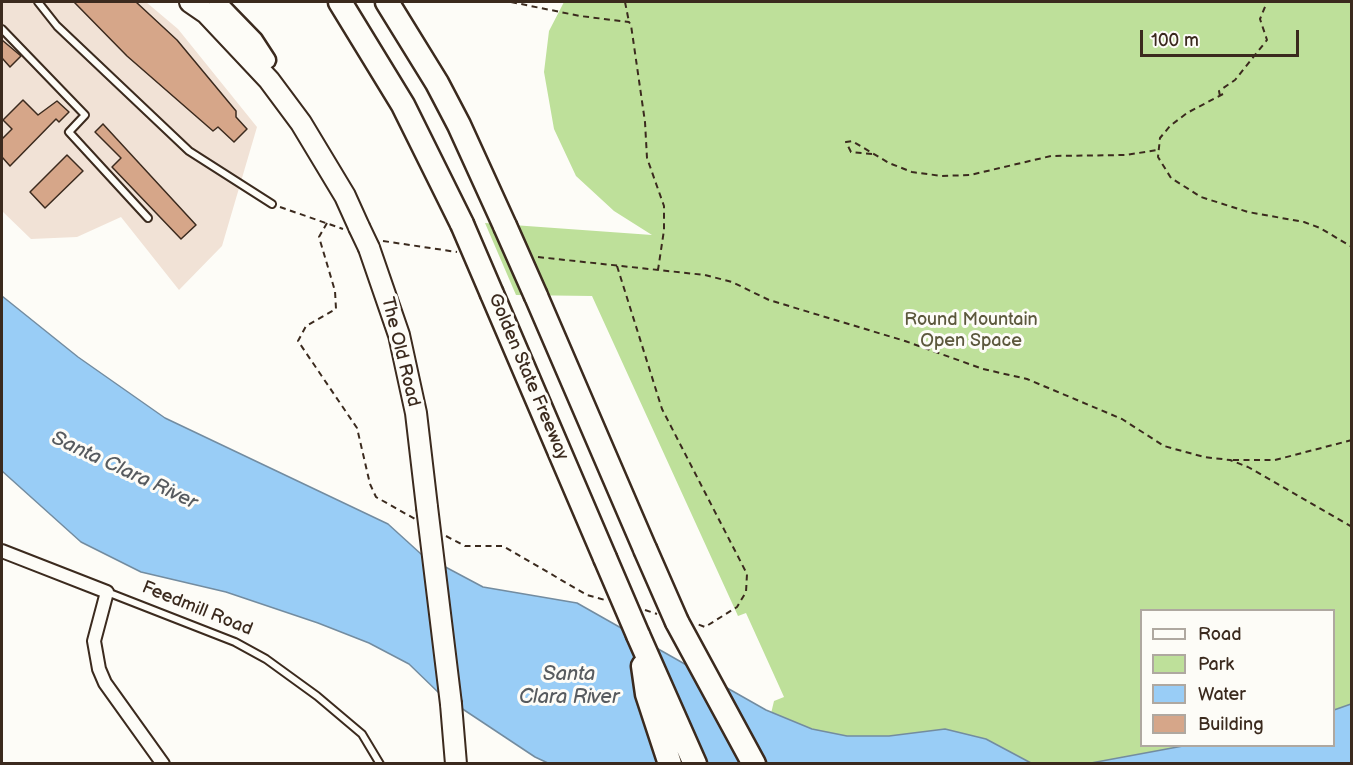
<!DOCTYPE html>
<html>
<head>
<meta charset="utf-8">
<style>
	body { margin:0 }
	#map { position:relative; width:1353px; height:765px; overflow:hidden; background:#fdfcf7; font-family:"Balsamiq Sans",sans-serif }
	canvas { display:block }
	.frame { position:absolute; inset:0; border:3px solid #3b2a1e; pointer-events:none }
	.legend { position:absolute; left:1140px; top:609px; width:195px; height:138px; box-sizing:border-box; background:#fdfcf7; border:2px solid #afa8a0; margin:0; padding:8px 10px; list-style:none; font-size:18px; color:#3b2a1e }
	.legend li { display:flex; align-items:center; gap:12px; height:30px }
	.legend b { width:30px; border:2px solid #afa8a0 }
	.scale { position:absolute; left:1140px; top:30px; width:159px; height:27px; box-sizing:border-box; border:3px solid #3b2a1e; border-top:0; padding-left:8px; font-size:18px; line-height:21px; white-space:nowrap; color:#3b2a1e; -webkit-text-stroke:4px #fdfcf7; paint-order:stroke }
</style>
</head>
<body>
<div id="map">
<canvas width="1353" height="765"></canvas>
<div class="frame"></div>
<ul class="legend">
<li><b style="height:8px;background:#fdfcf7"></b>Road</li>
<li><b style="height:16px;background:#bee09a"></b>Park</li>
<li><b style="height:16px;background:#99cdf6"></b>Water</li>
<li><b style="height:16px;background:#d6a689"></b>Building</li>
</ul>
<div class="scale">100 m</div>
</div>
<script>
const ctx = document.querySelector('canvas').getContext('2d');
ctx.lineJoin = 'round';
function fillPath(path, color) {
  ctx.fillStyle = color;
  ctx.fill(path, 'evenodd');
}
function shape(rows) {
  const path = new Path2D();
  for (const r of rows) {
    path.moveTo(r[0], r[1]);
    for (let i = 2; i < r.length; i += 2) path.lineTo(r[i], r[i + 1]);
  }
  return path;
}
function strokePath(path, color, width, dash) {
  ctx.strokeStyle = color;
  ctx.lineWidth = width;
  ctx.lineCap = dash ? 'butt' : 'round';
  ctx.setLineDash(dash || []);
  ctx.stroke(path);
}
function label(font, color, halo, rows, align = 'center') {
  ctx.font = font + ' "Balsamiq Sans",sans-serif';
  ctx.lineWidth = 6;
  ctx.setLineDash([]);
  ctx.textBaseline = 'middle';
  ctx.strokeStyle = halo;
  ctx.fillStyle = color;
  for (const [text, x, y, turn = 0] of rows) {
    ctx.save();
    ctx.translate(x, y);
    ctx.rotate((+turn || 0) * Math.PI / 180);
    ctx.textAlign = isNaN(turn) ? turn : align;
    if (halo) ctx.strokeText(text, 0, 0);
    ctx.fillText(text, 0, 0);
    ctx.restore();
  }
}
const built = shape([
	[2,2,146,2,178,29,257,127,222,246,179,290,121,217,77,237,31,239,2,211]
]);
const green = shape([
	[564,2,1351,2,1351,763,785,763,768,726,774,701,784,697,746,613,738,616,592,296,516,295,485,223,652,235,614,211,576,176,554,129,544,72,549,31],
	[1142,610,1334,610,1334,746,1142,746]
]);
const water = shape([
	[2,296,78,357,165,418,388,524,421,554,483,587,577,603,766,710,812,729,847,736,889,736,945,729,986,739,1031,763,550,764,535,757,440,694,409,664,369,643,318,623,226,592,141,572,81,542,2,471,2,296],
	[1351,704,1351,763,1091,763,1183,746,1334,746,1334,710,1351,704]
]);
const building = shape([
	[74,2,136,2,177,40,236,111,236,117,247,129,234,142,218,127,213,131,127,56,74,2],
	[2,40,21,56,10,67,2,58,2,40],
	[23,100,38,115,57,101,69,112,59,122,56,119,10,166,2,157,2,139,12,129,3,120,23,100],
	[103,124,196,225,181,239,112,167,121,158,95,132,103,124],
	[67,155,83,171,45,208,30,192,67,155]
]);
const path = shape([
	[511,2,580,16,629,22,631,25,645,122,647,158,664,206,664,230,658,270],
	[625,2,629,22],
	[1223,94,1187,113,1170,126,1160,138,1158,157,1171,178,1201,197,1248,212,1304,222,1320,228,1352,247],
	[1220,96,1219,91,1235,80,1267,40,1260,19,1267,2],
	[872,154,851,152,846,142,852,141,889,163,912,172,942,176,970,175,1051,156,1126,155,1157,150],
	[280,207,343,229],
	[327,223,319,237,335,291,336,309,306,326,298,341,357,428,370,484,376,497,415,519],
	[383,241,457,252],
	[538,257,705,275,732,282,769,300,905,341,983,369,1027,379,1122,419,1164,446,1204,457,1230,460,1248,467,1352,527],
	[617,266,662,409,747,574,746,592,737,607,705,627,697,624],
	[1233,460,1275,460,1352,440],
	[446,536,465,546,503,546,587,595,605,600],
	[645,610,657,614]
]);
const lane = shape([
	[38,2,57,26,189,151,272,204],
	[2,29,85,115,69,132,148,218],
	[107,592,235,642,266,659,317,696,362,734,380,764]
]);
const street = shape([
	[2,551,107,592,94,641,99,669,105,683,163,764]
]);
const secondary = shape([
	[217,2,254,40,267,60]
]);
const primary = shape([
	[190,2,206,13,269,80,301,123,345,196,359,227],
	[369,248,399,335,416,413,427,507],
	[451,704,456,764]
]);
const highway = shape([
	[340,2,403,105,462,224],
	[387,2,437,83,459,125,505,226],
	[492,294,605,558],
	[536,296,645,549],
	[677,622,754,764],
	[638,635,695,764],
	[643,666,647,694,670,764]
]);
const primaryBridge = shape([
	[359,227,369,248],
	[427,507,451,704]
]);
const highwayBridge = shape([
	[462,224,492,294],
	[505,226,536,296],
	[645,549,677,622],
	[605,558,638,635]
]);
const parkNames = [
	["Round Mountain",971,320],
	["Open Space",971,341]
];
const streetNames = [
	["The Old Road",400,352,76],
	["Golden State Freeway",528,377,67],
	["Feedmill Road",197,609,22]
];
const waterNames = [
	["Santa Clara River",124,471,25],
	["Santa",569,675],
	["Clara River",569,698]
];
fillPath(built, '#f1e2d6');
fillPath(green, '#bee09a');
fillPath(water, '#99cdf6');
strokePath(water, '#738ca0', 1.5);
fillPath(building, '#d6a689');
strokePath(building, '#3b2a1e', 1.5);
strokePath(lane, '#3b2a1e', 10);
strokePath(street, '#3b2a1e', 16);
strokePath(secondary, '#3b2a1e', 21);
strokePath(primary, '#3b2a1e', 24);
strokePath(highway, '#3b2a1e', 27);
strokePath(path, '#3b2a1e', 2, [6, 4.5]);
strokePath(lane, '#fdfcf7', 6);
strokePath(street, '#fdfcf7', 12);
strokePath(secondary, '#fdfcf7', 16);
strokePath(primary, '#fdfcf7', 20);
strokePath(highway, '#fdfcf7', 22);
strokePath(primaryBridge, '#3b2a1e', 24, []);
strokePath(highwayBridge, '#3b2a1e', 27, []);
strokePath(primaryBridge, '#fdfcf7', 20);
strokePath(highwayBridge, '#fdfcf7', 22);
label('18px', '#5c583d', '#fdfcf7', parkNames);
label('18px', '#3b2a1e', '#fdfcf7', streetNames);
label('italic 20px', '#575b5f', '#fdfcf7', waterNames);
</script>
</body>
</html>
